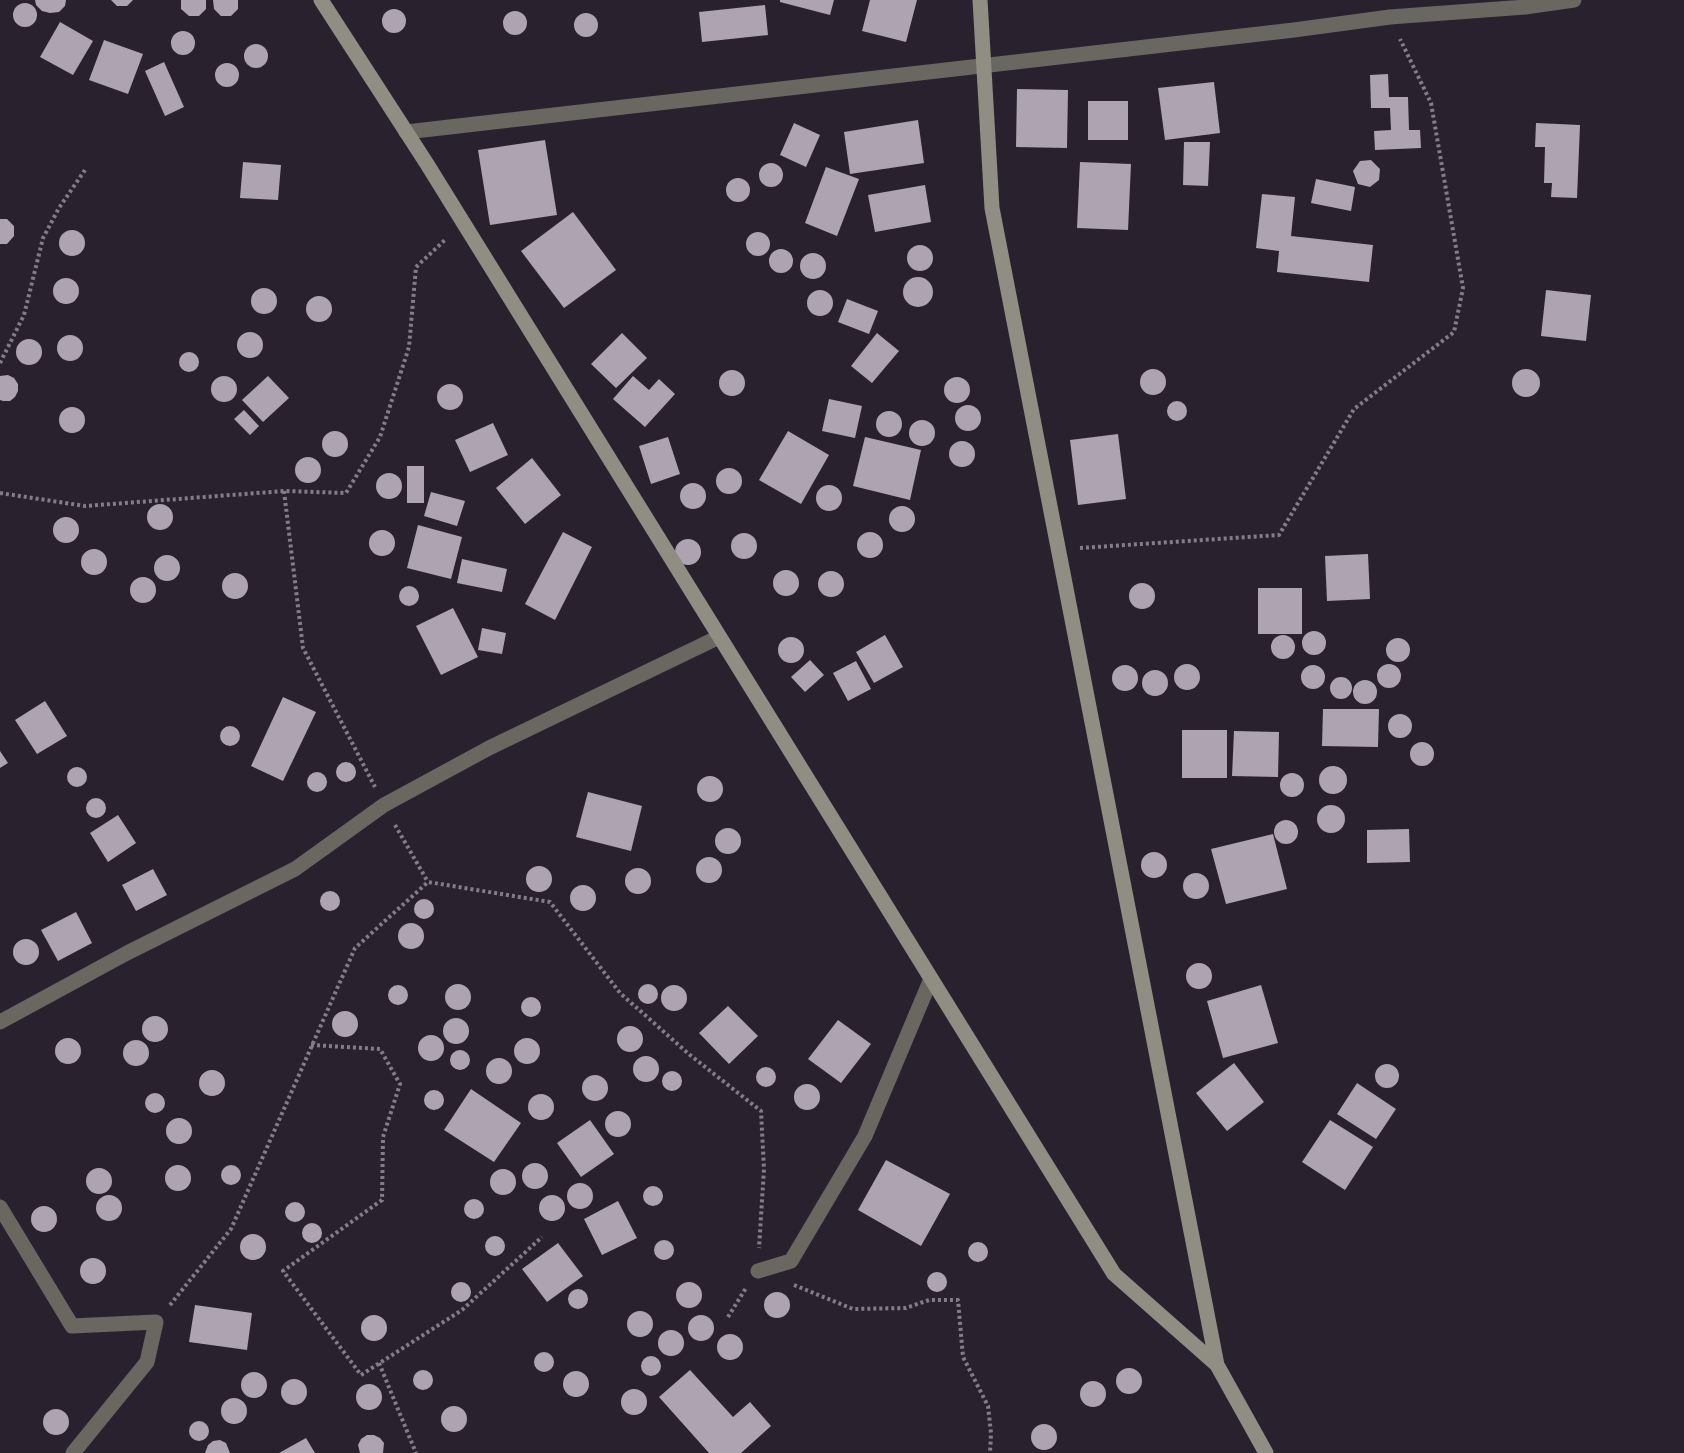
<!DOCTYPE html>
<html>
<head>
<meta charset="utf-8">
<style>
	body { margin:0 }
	canvas { display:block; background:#29222e }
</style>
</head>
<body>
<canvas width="1684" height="1453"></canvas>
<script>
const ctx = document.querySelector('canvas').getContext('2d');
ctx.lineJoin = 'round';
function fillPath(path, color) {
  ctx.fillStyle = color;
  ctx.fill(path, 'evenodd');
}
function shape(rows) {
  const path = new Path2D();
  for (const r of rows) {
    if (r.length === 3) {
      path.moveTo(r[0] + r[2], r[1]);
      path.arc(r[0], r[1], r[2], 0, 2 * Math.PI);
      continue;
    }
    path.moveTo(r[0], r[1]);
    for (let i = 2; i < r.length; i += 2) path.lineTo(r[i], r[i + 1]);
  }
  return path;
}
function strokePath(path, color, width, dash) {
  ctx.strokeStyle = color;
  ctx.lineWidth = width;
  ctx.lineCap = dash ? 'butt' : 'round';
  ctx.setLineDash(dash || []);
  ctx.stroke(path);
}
const building = shape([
	[35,0,66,0,65,6,59,12,50,13,42,11,36,5],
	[111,0,133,0,127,6,117,6],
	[181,0,206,0,206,9,199,16,189,16,181,9],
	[213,0,238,0,238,9,231,16,221,16,214,9],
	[780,0,834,0,830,15,780,2],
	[870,0,917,0,906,42,862,31],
	[25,15,12],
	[765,5,768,35,702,42,699,12],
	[394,21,12],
	[515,23,12],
	[586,25,12],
	[60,22,93,41,73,75,40,57],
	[183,43,12],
	[104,40,143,54,128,94,89,80],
	[256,56,12],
	[164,62,184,107,165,116,145,71],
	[227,75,12],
	[1388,74,1389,97,1408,97,1409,130,1420,130,1421,148,1375,150,1374,131,1391,130,1390,108,1371,108,1370,75],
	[1214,82,1220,133,1165,140,1158,88],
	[1017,89,1068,90,1067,148,1016,147],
	[1088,101,1128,101,1128,140,1088,140],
	[918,120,924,163,850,174,844,132],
	[794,123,820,135,806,167,780,155],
	[1536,123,1580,125,1577,198,1551,197,1552,183,1544,183,1545,147,1535,147],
	[545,140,557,215,490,225,478,150],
	[1184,142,1210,142,1208,186,1183,185],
	[1371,160,1380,169,1379,180,1370,187,1358,184,1353,171,1360,161],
	[243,162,281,165,278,200,240,198],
	[1080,162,1131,164,1128,230,1077,228],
	[771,175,12],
	[826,167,859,179,837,236,805,223],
	[738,190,12],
	[1316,179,1355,187,1351,211,1311,203],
	[925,185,931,222,875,232,868,195],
	[1262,194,1295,197,1291,236,1373,245,1369,282,1277,272,1279,251,1256,248],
	[573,212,616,270,564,308,521,251],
	[0,219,7,219,14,226,14,236,7,244,0,244],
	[72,243,13],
	[758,244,12],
	[920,258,13],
	[781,261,12],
	[813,266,13],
	[918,292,15],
	[66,291,13],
	[264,301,13],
	[1546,290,1591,295,1586,341,1541,336],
	[820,303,13],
	[319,309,13],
	[847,299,878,311,869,334,838,322],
	[250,345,13],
	[622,333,647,358,616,388,591,364],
	[877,333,899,351,872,383,851,366],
	[70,348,13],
	[29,352,13],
	[189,362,10],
	[1153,382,13],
	[1526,383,14],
	[732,383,13],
	[8,375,14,378,18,384,18,391,15,397,10,401,3,401,0,400,0,376],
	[268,376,289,398,263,422,242,400],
	[633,376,649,390,659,379,675,394,645,427,613,399],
	[224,389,13],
	[957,390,13],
	[450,397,13],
	[829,399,862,406,855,438,822,431],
	[1177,411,10],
	[968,418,13],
	[72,420,13],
	[244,410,259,426,250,435,234,419],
	[889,424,13],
	[922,433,13],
	[493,423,508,455,470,472,455,440],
	[788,431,829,455,801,504,759,480],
	[335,444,13],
	[1118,434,1126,499,1078,505,1070,440],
	[668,437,680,474,651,484,639,446],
	[865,437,921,450,910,500,853,486],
	[962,454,13],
	[308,470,13],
	[532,458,561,495,525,524,496,488],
	[407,466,424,466,424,503,407,503],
	[729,481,13],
	[389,486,13],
	[693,496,13],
	[829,498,13],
	[431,492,465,501,457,526,424,516],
	[160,517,13],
	[902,519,13],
	[66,530,13],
	[418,525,462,537,451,579,407,568],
	[382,543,13],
	[563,532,592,547,555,620,525,604],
	[870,545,13],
	[744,546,13],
	[688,552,13],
	[94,562,13],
	[1368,554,1370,599,1327,601,1325,556],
	[167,568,13],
	[462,559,507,569,502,592,457,583],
	[786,583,13],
	[831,584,13],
	[235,586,13],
	[143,590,13],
	[1142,596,13],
	[409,596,10],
	[1258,588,1302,588,1302,634,1258,634],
	[453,608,478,657,441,675,416,626],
	[482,628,506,633,502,654,478,650],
	[1314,643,12],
	[885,635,903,667,874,683,856,652],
	[1283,647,12],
	[791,650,13],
	[1398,650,12],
	[810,660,824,675,805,692,791,677],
	[856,661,871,689,848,701,833,673],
	[1187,677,13],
	[1389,676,12],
	[1125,678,13],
	[1313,677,12],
	[1155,683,13],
	[1341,688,11],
	[1365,692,12],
	[283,697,316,712,283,781,251,766],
	[45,701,67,736,37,754,15,720],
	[1323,709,1379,709,1378,747,1322,746],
	[1400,726,12],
	[230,736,10],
	[1182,730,1227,730,1227,778,1182,778],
	[1234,731,1279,732,1278,777,1232,776],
	[1422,754,12],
	[0,751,8,763,0,768],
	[346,772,10],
	[1333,780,14],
	[77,777,10],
	[317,782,10],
	[1292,785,12],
	[710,789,13],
	[588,792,642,806,631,851,576,837],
	[96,808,10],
	[1331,819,14],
	[118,815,136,843,108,862,90,833],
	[1286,832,12],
	[728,841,13],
	[1409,829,1410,862,1367,863,1367,830],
	[1273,834,1287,889,1226,904,1211,849],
	[1154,865,13],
	[709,870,13],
	[539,879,13],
	[638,881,13],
	[153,869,167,895,136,911,122,885],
	[1196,886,13],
	[583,898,13],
	[330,901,10],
	[424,909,10],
	[76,912,92,943,58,961,41,930],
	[411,936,13],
	[26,952,13],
	[1199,976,13],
	[458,997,13],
	[648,994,10],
	[1261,985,1278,1043,1223,1058,1207,1001],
	[398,995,10],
	[674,998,13],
	[531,1007,10],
	[728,1006,758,1036,729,1064,699,1033],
	[345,1024,13],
	[155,1029,13],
	[456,1031,13],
	[838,1020,871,1044,841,1083,808,1059],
	[630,1039,13],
	[431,1048,13],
	[68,1051,13],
	[527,1051,13],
	[136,1053,13],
	[460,1060,10],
	[646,1069,13],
	[499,1071,13],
	[1234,1063,1264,1102,1227,1131,1196,1093],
	[1387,1076,12],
	[766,1077,10],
	[212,1083,13],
	[672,1081,10],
	[595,1088,13],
	[1357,1083,1396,1109,1376,1139,1337,1114],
	[807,1097,13],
	[471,1089,521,1123,494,1162,444,1130],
	[434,1100,10],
	[155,1103,10],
	[541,1107,13],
	[618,1124,13],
	[179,1131,13],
	[590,1120,614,1154,581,1177,557,1143],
	[1330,1120,1373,1147,1345,1190,1302,1162],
	[886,1160,950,1194,921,1246,858,1210],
	[535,1176,13],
	[231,1175,10],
	[178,1178,13],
	[99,1181,13],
	[503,1182,13],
	[580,1196,13],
	[653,1196,10],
	[552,1208,13],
	[109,1208,13],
	[474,1209,10],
	[618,1201,637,1238,602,1255,584,1219],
	[295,1212,10],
	[44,1219,13],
	[312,1233,10],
	[253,1247,13],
	[495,1246,10],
	[664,1250,10],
	[978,1252,10],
	[558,1243,583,1276,547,1302,522,1269],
	[93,1271,13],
	[937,1282,10],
	[461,1292,10],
	[689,1295,13],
	[578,1299,10],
	[777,1305,13],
	[195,1305,252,1313,247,1350,189,1342],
	[640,1324,13],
	[374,1328,13],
	[701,1328,13],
	[671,1343,13],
	[730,1347,13],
	[544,1362,10],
	[651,1366,10],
	[1129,1381,13],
	[690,1370,733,1417,750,1402,771,1426,741,1453,709,1453,659,1397],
	[423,1380,10],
	[576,1384,13],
	[254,1385,13],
	[294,1392,13],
	[1093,1394,13],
	[369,1397,13],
	[634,1402,13],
	[234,1411,13],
	[454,1419,13],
	[56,1422,13],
	[199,1431,10],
	[1044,1437,13],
	[367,1435,374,1435,380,1438,384,1443,383,1453,360,1453,358,1445,361,1439],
	[306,1438,315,1453,279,1453],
	[220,1440,226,1443,230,1453,205,1453,208,1445,213,1441]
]);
const path = shape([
	[0,363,24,315,43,238,59,208,85,170],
	[284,491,303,648,375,787],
	[0,493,85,506,284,491,346,493,380,437,409,347,416,267,446,239],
	[1080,548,1279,535,1354,409,1454,332,1463,288,1431,103,1400,39],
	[395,825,428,882],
	[311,1045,380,1049,400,1084,383,1137,382,1200,283,1271,361,1375,462,1310,542,1237],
	[794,1285,853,1309,906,1308,929,1300,958,1300,963,1357,988,1406,991,1433,990,1453],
	[170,1305,231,1229,355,948,428,882,550,902,620,993,690,1055,761,1111,764,1169,759,1248],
	[728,1317,746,1288],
	[379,1363,416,1453]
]);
const street = shape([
	[406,132,1294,30,1390,17,1525,7,1574,0],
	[0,1022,127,953,295,869,384,805,489,748,719,637],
	[0,1207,72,1326,156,1322,147,1362,73,1453],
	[758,1271,791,1261,865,1136,931,979]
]);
const secondary = shape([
	[321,0,427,164,1114,1274,1217,1365],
	[980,0,992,208,1217,1365,1266,1453]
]);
fillPath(building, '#ada3b1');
strokePath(path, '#837d87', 4, [3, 3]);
strokePath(street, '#6a6761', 15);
strokePath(secondary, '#908d82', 15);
</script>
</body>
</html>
